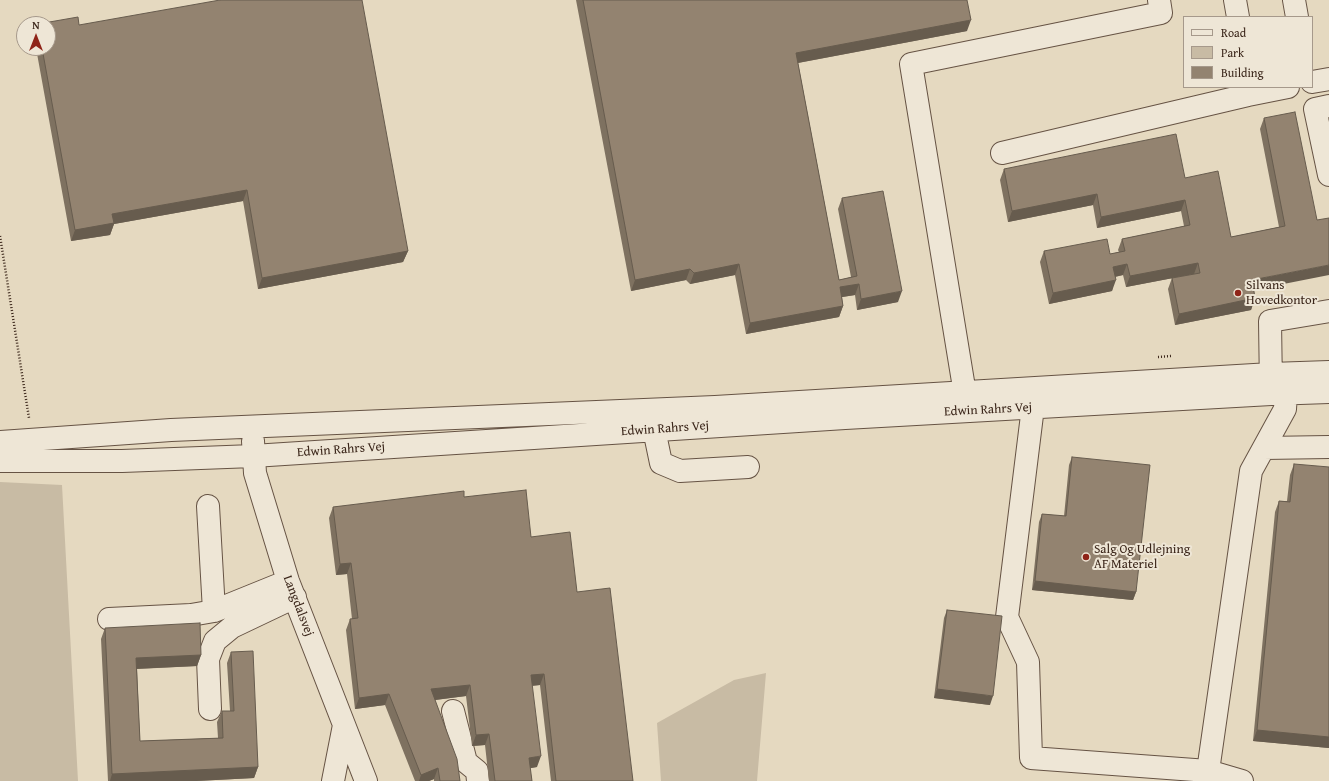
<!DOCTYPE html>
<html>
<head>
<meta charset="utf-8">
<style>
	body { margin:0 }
	#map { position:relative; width:1329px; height:781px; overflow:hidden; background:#e5d9c0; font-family:"Gentium Book Plus",serif }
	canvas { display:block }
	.legend { position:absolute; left:1183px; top:16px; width:130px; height:72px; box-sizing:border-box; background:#eee6d6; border:1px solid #a6998b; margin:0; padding:5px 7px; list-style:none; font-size:12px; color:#3b261a }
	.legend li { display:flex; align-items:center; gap:8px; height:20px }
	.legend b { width:20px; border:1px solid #a6998b }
	.north { position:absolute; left:16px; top:16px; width:40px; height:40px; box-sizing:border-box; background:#eee6d6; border:1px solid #a6998b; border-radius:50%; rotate:0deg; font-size:11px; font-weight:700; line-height:16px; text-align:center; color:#3b261a }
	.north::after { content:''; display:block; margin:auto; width:14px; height:18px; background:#8f2418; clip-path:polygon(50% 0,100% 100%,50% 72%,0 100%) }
</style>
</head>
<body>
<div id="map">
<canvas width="1329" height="781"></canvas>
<ul class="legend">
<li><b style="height:5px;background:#eee6d6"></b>Road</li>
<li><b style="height:11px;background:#c8bba4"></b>Park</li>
<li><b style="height:11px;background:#938370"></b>Building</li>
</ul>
<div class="north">N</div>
</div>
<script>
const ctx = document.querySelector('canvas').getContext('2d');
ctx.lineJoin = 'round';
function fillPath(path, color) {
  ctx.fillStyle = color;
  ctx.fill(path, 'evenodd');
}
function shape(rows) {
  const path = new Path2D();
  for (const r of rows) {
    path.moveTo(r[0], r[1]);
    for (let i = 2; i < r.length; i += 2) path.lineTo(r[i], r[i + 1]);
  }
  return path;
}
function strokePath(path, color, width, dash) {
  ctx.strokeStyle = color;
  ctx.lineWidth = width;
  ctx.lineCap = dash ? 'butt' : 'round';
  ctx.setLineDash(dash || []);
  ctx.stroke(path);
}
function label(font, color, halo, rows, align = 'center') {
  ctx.font = font + ' "Gentium Book Plus",serif';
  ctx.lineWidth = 4;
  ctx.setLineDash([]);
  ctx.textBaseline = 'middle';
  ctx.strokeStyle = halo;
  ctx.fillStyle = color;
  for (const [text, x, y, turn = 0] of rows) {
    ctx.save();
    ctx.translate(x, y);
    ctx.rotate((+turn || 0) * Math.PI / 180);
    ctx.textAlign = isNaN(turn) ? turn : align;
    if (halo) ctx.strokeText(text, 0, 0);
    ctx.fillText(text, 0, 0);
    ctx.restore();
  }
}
const green = shape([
	[0,482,62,485,78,781,0,781],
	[766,673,757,781,661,781,657,723,734,680]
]);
const path = shape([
	[0,236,29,418],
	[1158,357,1171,356]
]);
const minor = shape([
	[1235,0,1238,17],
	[1294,0,1297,17],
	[1312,82,1329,79],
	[1329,106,1315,109,1329,175],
	[1002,153,1248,95,1288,87],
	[1271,388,1270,321,1329,311],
	[1033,393,1033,407,1007,617,1028,662,1031,758,1208,771],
	[967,406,911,64,1161,13,1159,0],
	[654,417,656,439,661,463,680,471,748,467],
	[253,441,255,473,288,581,366,781],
	[0,442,171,430,715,407,1271,374,1329,372],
	[1264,448,1329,447],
	[0,461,122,461,253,456,845,418,1271,394,1329,392],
	[208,506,214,611],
	[109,619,191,615,214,611,288,581],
	[210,709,208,659,215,641,232,627,295,597],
	[453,711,466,762,477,771,478,781],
	[333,781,344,725],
	[1242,781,1208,771,1251,471,1285,409,1286,393]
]);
const wall = shape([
	[576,0,967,0,967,31,798,63,839,280,851,277,838,209,842,198,898,302,857,310,855,295,842,297,843,306,839,317,746,334,735,275,690,284,686,280,631,291],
	[79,25,408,251,403,262,258,289,243,201,114,224,110,235,71,241,36,48,48,48],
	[1264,118,1317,220,1254,290,1255,298,1251,310,1175,325,1168,289,1172,278,1194,274,1126,287,1123,275,1115,277,1112,291,1049,304,1040,262,1044,251,1110,254,1119,252,1118,250,1122,239,1184,226,1181,211,1097,228,1093,205,1008,222,1000,180,1004,169,1185,178,1231,237,1279,227,1260,129],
	[1072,457,1136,592,1133,600,1032,590,1039,522,1042,514,1064,516,1069,465],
	[1294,464,1329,748,1253,741,1275,512,1279,501,1287,501,1290,475],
	[464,497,531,537,577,592,633,781,551,781,540,685,532,686,537,767,530,768,532,781,489,781,485,745,472,746,466,696,435,700,460,781,434,781,434,779,429,781,415,781,385,705,355,709,346,630,350,619,352,619,347,574,336,575,329,518,333,507],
	[947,610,990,705,934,698,944,618],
	[105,628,201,655,197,666,137,669,140,741,218,738,217,722,222,711,230,711,227,663,231,652,258,767,254,778,196,781,108,781,101,639]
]);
const shadedWall = shape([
	[971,20,967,31,792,64,796,53],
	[247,190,243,201,114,224,110,235,71,241,75,230,112,214],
	[1097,194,1093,205,1008,222,1012,211],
	[1185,200,1181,211,1097,228,1101,217],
	[408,251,403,262,258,289,262,278],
	[1198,263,1194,274,1126,287,1130,276],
	[739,264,735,275,690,284,694,273],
	[1127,264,1123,275,1109,278,1113,267],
	[1329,265,1329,275,1248,291,1252,280],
	[690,269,686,280,631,291,635,280],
	[1116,280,1112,291,1049,304,1053,293],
	[859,284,855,295,836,298,840,287],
	[902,291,898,302,857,310,861,299],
	[1255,298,1251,310,1175,325,1179,314],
	[843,306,839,317,746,334,750,323],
	[351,563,347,574,336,575,340,564],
	[1035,581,1136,592,1133,600,1032,590],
	[201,655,197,666,132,669,136,658],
	[544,674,540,685,527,686,531,675],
	[470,685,466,696,427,701,431,689],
	[937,689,993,696,990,705,934,698],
	[389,694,385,705,355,709,359,698],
	[1257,730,1329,737,1329,748,1253,741],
	[489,734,485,745,472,746,476,735],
	[541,756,537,767,525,769,529,758],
	[258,767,254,778,196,781,110,781,112,774],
	[438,768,434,779,429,781,419,781,421,775]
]);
const building = shape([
	[220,0,362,0,408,251,262,278,247,190,112,214,114,223,75,230,42,48,48,48,48,24,38,24,78,17,79,25,220,0],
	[583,0,967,0,971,20,796,53,839,280,857,276,842,198,883,191,902,291,861,299,859,284,840,287,843,306,750,323,739,264,694,273,690,269,635,280,583,0],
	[1295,112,1317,220,1329,218,1329,265,1252,280,1255,298,1179,314,1172,278,1200,273,1198,263,1130,276,1127,264,1113,267,1116,280,1053,293,1044,251,1107,239,1110,254,1125,251,1122,239,1190,225,1185,200,1101,217,1097,194,1012,211,1004,169,1176,134,1185,178,1218,171,1231,237,1285,226,1264,118,1295,112],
	[1072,457,1150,465,1136,592,1035,581,1042,514,1066,516,1072,457],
	[1294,464,1329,467,1329,737,1257,730,1279,501,1290,502,1294,464],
	[526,490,531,537,570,532,577,592,610,588,633,781,556,781,544,674,531,675,541,756,529,758,532,781,495,781,489,734,476,735,470,685,431,689,457,759,460,781,440,781,438,768,421,775,389,694,359,698,350,619,358,618,351,563,340,564,333,507,464,491,464,497,526,490],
	[947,610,1002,616,993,696,937,689,947,610],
	[200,623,201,655,136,658,140,741,223,738,222,711,234,711,231,652,253,651,258,767,112,774,105,628,200,623]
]);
const markers = [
	[1238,293,4,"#8f2418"],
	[1086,557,4,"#8f2418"]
];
const poiNames = [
	["Silvans",1246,286],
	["Hovedkontor",1246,301],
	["Salg Og Udlejning",1094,550],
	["AF Materiel",1094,565]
];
const streetNames = [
	["Edwin Rahrs Vej",988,410,-3],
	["Edwin Rahrs Vej",665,429,-4],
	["Edwin Rahrs Vej",341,450,-4],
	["Langdalsvej",298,606,69]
];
fillPath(green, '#c8bba4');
strokePath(minor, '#665344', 24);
strokePath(path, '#3b261a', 2.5, [1, 2]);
strokePath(minor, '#eee6d6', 22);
fillPath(wall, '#7e7160');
fillPath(shadedWall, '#675c4e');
fillPath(building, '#938370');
strokePath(building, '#675c4e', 1);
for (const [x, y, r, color] of markers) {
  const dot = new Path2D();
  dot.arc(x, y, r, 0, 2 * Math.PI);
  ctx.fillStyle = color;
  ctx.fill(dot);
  strokePath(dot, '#eee6d6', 1.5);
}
label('13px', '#3b261a', '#eee6d6', poiNames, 'left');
label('13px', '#3b261a', '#eee6d6', streetNames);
</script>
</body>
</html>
